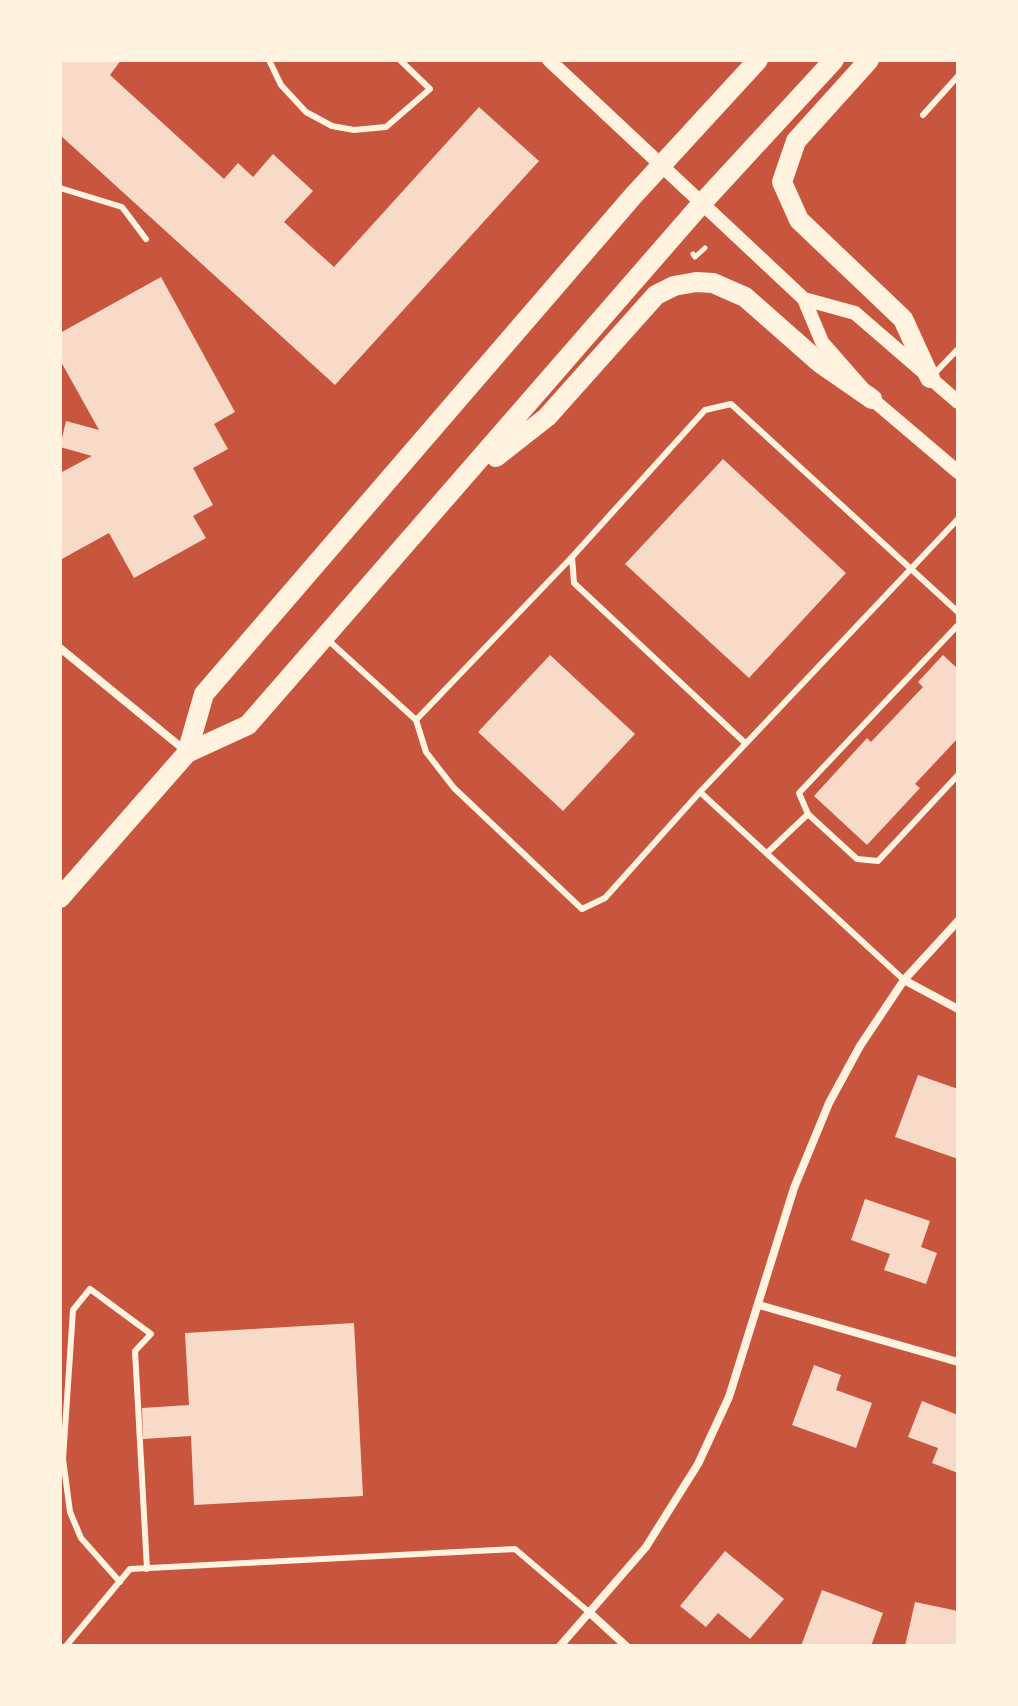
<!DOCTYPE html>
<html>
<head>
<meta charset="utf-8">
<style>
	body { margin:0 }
	#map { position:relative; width:1018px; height:1706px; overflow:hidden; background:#c8553d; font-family:Ubuntu,sans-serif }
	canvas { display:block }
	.frame { position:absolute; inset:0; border:62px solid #fff3e0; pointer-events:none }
</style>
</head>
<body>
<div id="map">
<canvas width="1018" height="1706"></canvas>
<div class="frame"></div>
</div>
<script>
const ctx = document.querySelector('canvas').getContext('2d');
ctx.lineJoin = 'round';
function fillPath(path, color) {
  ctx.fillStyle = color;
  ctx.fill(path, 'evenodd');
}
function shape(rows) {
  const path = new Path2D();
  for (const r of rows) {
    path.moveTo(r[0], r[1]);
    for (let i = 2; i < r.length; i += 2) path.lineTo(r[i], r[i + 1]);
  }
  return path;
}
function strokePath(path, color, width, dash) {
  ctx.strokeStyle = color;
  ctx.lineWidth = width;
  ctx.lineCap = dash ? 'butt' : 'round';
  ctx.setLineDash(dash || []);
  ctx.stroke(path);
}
const building = shape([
	[60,60,121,60,110,75,224,179,238,163,253,177,273,154,313,191,284,222,334,267,479,107,539,161,335,385,60,135],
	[161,277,235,412,214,424,228,449,193,468,213,505,193,516,206,538,134,578,109,533,60,560,60,473,92,456,60,447,66,421,99,430,60,360,60,333],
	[723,459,846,573,749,678,625,564],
	[550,655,635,734,563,811,478,732],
	[943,655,958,669,958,738,915,784,920,788,867,845,814,796,867,738,871,742,923,687,918,682],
	[918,1075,958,1089,958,1159,895,1137],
	[865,1199,930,1221,921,1247,937,1253,926,1284,884,1270,890,1254,851,1240],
	[354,1323,363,1496,194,1505,191,1436,143,1439,142,1408,189,1405,185,1333],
	[814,1365,841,1375,836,1390,872,1403,856,1448,792,1425],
	[922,1401,958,1415,958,1473,932,1463,938,1448,908,1437],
	[725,1551,784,1599,750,1639,718,1613,706,1627,680,1606],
	[822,1590,883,1613,871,1646,801,1646],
	[915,1602,958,1611,958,1646,905,1646]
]);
const path = shape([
	[693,254,695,257,705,248]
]);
const service = shape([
	[269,60,281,85,306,112,332,126,354,130,386,127,430,89,400,60],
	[923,115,958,76],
	[60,188,122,207,146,239],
	[933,375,958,349],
	[328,640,416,720,572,557],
	[416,720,426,752,454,788,582,909,605,898,700,792],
	[744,742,574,583,572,557,705,410,731,404,958,612],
	[808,814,799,793,958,625],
	[767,853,808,814,857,859,878,861,958,775],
	[904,980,700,792,958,519],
	[120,1582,81,1538,70,1512,63,1459,73,1310,90,1289,151,1334,135,1351,147,1569],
	[66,1646,130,1569,515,1549,590,1613]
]);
const minor = shape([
	[60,648,187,752],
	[904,980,958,1009],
	[759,1305,958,1362],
	[590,1613,626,1646],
	[560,1646,646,1547,698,1464,729,1397,794,1188,829,1103,860,1046,904,980,958,921]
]);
const tertiary = shape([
	[549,60,804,299,822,342,872,399,958,472],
	[804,299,855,313,958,402]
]);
const primary = shape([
	[869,60,796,141,782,182,799,220,903,319,930,378],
	[496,457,547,417,656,295,674,286,696,282,713,283,745,297,820,363,872,399],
	[187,753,204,694,633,196,758,60],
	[60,898,187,753,248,725,703,202,834,60]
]);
fillPath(building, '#f7dbc8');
strokePath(path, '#fff3e0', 5);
strokePath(service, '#fff3e0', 6);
strokePath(minor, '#fff3e0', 8);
strokePath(tertiary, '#fff3e0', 14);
strokePath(primary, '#fff3e0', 20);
</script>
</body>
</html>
